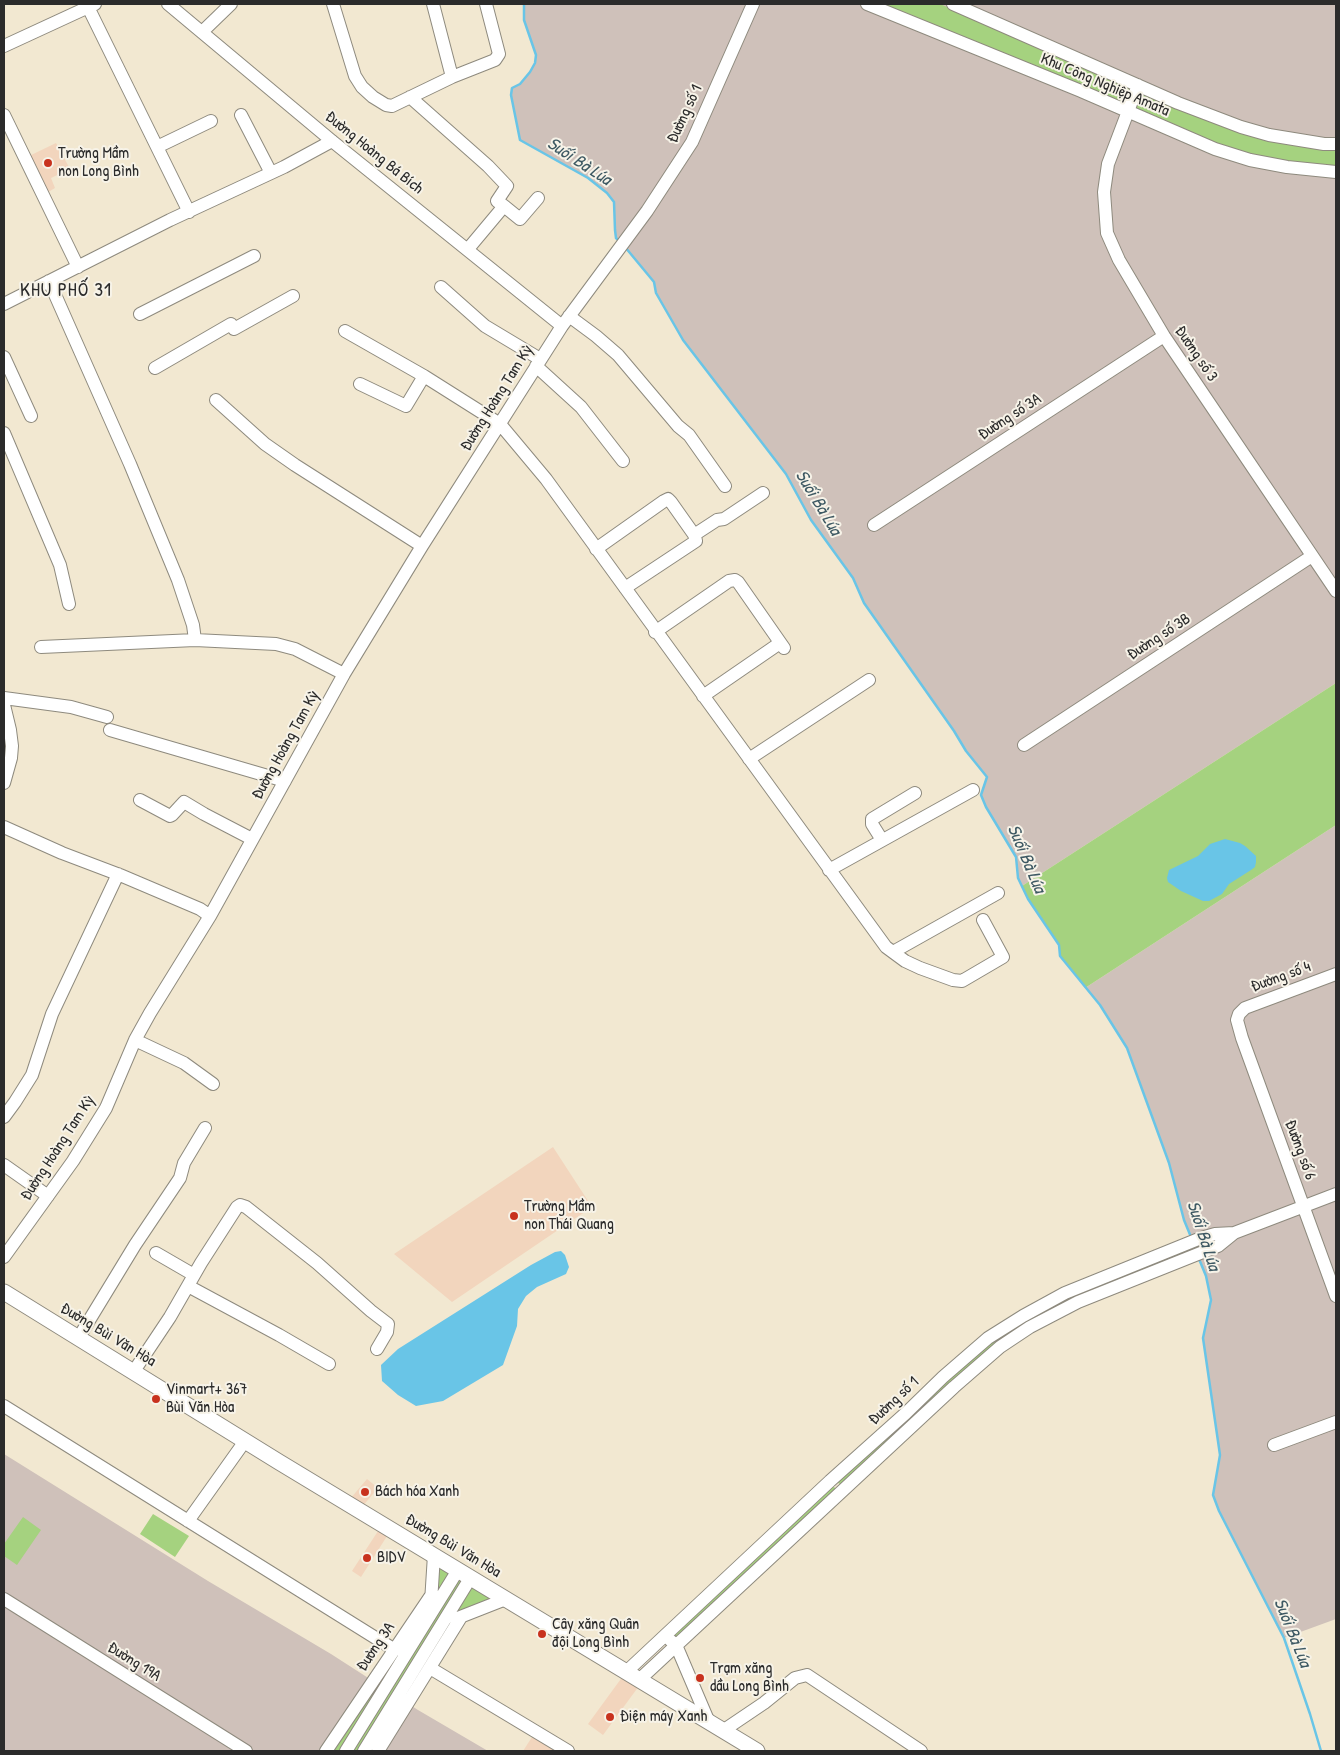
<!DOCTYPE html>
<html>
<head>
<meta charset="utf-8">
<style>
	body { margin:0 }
	#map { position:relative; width:1340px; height:1755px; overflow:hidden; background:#f2e8d1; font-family:"Patrick Hand",sans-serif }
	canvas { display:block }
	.frame { position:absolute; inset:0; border:5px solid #2b2b2b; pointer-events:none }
</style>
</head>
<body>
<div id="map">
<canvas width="1340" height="1755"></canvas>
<div class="frame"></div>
</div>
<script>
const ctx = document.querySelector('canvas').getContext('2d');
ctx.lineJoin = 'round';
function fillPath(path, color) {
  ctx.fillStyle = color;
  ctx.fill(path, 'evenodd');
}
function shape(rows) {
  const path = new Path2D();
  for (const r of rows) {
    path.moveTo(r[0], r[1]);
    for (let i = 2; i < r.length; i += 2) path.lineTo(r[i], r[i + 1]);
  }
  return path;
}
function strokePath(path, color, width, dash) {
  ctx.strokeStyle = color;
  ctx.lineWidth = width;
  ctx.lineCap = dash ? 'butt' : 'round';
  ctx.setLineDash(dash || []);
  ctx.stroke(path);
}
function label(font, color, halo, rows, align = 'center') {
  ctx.font = font + ' "Patrick Hand",sans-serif';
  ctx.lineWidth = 4;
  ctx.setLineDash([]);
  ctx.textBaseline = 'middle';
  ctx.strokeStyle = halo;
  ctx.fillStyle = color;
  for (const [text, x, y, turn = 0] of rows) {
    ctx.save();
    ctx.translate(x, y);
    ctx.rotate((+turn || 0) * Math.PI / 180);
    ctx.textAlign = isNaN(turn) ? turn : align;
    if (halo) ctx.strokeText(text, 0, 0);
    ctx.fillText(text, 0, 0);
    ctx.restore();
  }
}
const built = shape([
	[56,143,70,169,51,178,55,188,45,194,27,157],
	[553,1147,592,1207,452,1302,394,1254],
	[367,1479,378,1488,362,1507,350,1499],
	[380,1528,389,1533,361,1577,352,1571],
	[623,1676,639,1686,603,1735,588,1724],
	[534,1734,562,1751,523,1751]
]);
const industrial = shape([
	[524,4,1336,4,1336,683,1022,886,1018,878,1016,857,986,807,981,795,987,777,966,751,954,731,864,603,853,578,811,520,786,474,683,340,656,293,654,282,616,238,615,230,614,202,607,193,588,178,520,140,511,95,512,88,520,84,530,72,535,63,536,55,524,20],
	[1336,825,1336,1619,1284,1638,1219,1511,1213,1495,1220,1455,1203,1338,1211,1300,1206,1276,1184,1220,1169,1163,1127,1048,1100,1005,1085,988],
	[4,1454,208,1581,331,1654,418,1710,488,1751,4,1751]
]);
const green = shape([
	[879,4,940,4,1134,88,1126,106],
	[1138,91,1336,149,1336,168,1287,163,1241,152,1216,145,1131,108],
	[1336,683,1336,825,1085,988,1060,956,1059,945,1028,899,1022,886],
	[1022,1319,1026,1326,843,1486,835,1481,945,1379],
	[830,1485,839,1490,676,1641,669,1635],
	[153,1514,189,1536,175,1557,140,1534],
	[23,1517,41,1530,17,1565,4,1556,4,1544],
	[438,1563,452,1571,434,1598],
	[460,1576,465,1579,359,1751,351,1751],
	[472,1584,496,1598,452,1617],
	[428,1607,341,1751,333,1751]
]);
const water = shape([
	[1225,839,1240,843,1245,846,1256,856,1256,862,1255,867,1251,870,1229,884,1222,894,1209,901,1203,901,1181,891,1168,882,1167,878,1169,870,1198,856,1210,844],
	[561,1251,565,1255,569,1267,566,1274,537,1287,526,1296,518,1309,517,1326,503,1365,443,1401,416,1406,398,1395,382,1381,381,1365,398,1349,531,1265,555,1252]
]);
const stream = shape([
	[524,4,524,20,536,55,535,63,530,72,520,84,512,88,511,95,520,140,588,178,607,193,614,202,615,230,616,238,619,241],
	[625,247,654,282,656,293,683,340,786,474,811,520,853,578,864,603,954,731,966,751,987,777,981,795,986,807,1016,857,1018,878,1028,899,1059,945,1060,956,1100,1005,1127,1048,1169,1163,1184,1220,1191,1237],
	[1199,1259,1206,1276,1211,1300,1203,1338,1220,1455,1213,1495,1219,1511,1284,1638,1310,1714,1321,1751]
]);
const minor = shape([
	[168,4,332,141,562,326],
	[333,4,355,76,362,87,373,97,386,105,392,106,452,77,495,60,499,54,486,4],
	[433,4,452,77],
	[867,4,1081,91,1215,149,1250,160,1287,167,1336,172],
	[953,4,1178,103,1241,127,1269,135,1324,144,1336,144],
	[88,7,189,212],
	[202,32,231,4],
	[4,46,95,4],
	[1138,85,1108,164,1104,192,1107,233,1119,260,1164,336,1336,591],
	[410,97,488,166,507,186,497,201,504,206,468,249],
	[4,115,78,267],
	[241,115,271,173],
	[157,147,211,121],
	[504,206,520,219,538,198],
	[49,281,130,464,178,580,193,625,195,640],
	[441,287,485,326,540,359],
	[4,304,170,220,284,167,332,141],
	[140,314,254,256],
	[569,316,596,336,618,355,678,426,689,435,725,486],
	[234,329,293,296],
	[345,331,424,376,500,424,546,479,886,947,905,961,920,968,953,980,962,981,1003,957,983,920],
	[4,357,31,416],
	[536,366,581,407,623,461],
	[155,368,231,324],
	[360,384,406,406,424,376],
	[216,400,265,444,295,465,422,546],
	[4,433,60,565,69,604],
	[874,525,1164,336],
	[694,535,717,520,724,519,763,493],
	[596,549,664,501,668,499,671,502,695,536,696,541,625,588],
	[655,632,729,581,735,580,738,582,784,648],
	[41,647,195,640,276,644,295,649,344,674],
	[703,696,780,643],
	[4,698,71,707,107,717],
	[4,705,10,730,12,746,11,758,4,783],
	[110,730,285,781],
	[1024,745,1312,556],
	[749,759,869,680],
	[140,800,170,816,172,815,184,802,204,814,252,839],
	[4,827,62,853,120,875,200,909,210,916],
	[882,840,872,824,872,819,915,793],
	[829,870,973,790],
	[893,952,998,893],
	[1336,974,1245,1008,1239,1014,1237,1020,1242,1038,1336,1296],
	[135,1040,184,1063,213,1084],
	[4,1117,15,1102,32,1075,52,1014,118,874],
	[4,1165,48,1196],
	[156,1253,194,1275],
	[4,1257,73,1161,106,1108,135,1040,150,1013,210,916,344,674,422,546,562,326,647,211,692,142,753,4],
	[188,1286,279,1335,329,1364],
	[79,1337,135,1245,180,1178,184,1163,205,1128],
	[134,1371,170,1317,201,1263,237,1207,240,1205,246,1207,317,1263,371,1311,388,1324,387,1332,377,1349],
	[4,1406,395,1650],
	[1274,1445,1336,1422],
	[188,1521,245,1441],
	[4,1599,246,1751],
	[431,1602,434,1555],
	[455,1619,506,1599],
	[670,1640,676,1645,708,1720],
	[430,1668,568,1751],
	[626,1672,830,1481,906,1413,943,1377,988,1338,1023,1316,1065,1293,1201,1238,1215,1234,1234,1233],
	[639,1680,954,1387,1000,1347,1030,1327,1078,1302,1218,1246,1234,1233,1336,1194],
	[724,1730,764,1703,795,1678,807,1675,921,1751],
	[326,1751,432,1594],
	[346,1751,458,1570],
	[364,1751,471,1577],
	[378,1751,461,1617]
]);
const major = shape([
	[4,1292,279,1462,757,1751]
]);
const markers = [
	[48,163,5,"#c8321e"],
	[514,1216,5,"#c8321e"],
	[156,1399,5,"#c8321e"],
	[365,1492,5,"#c8321e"],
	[367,1558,5,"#c8321e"],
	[542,1634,5,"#c8321e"],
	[700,1678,5,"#c8321e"],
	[610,1717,5,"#c8321e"]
];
const streetNames = [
	["Khu Công Nghiệp Amata",1105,85,23],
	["Đường số 1",685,114,-65],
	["Đường Hoàng Bá Bích",374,153,39],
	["Đường số 3",1196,354,56],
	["Đường Hoàng Tam Kỳ",497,398,-58],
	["Đường số 3A",1010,417,-33],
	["Đường số 3B",1159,637,-33],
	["Đường Hoàng Tam Kỳ",286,745,-61],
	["Đường số 4",1281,977,-20],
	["Đường Hoàng Tam Kỳ",58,1148,-57],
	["Đường số 6",1300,1150,70],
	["Đường Bùi Văn Hòa",108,1335,31],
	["Đường số 1",894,1401,-43],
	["Đường Bùi Văn Hòa",453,1546,31],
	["Đường 3A",376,1647,-56],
	["Đường 19A",134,1662,32]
];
const poiNames = [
	["Trường Mầm",58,154],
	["non Long Bình",58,172],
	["Trường Mầm",524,1207],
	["non Thái Quang",524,1225],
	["Vinmart+ 367",166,1390],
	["Bùi Văn Hòa",166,1408],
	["Bách hóa Xanh",375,1492],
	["BIDV",377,1558],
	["Cây xăng Quân",552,1625],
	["đội Long Bình",552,1643],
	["Trạm xăng",710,1669],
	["dầu Long Bình",710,1687],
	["Điện máy Xanh",620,1717]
];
const waterNames = [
	["Suối Bà Lúa",579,162,33],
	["Suối Bà Lúa",818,503,59],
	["Suối Bà Lúa",1026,859,67],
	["Suối Bà Lúa",1203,1236,72],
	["Suối Bà Lúa",1292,1633,68]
];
const quarterNames = [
	["KHU PHỐ 31",66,291]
];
fillPath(built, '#f2d5bd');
fillPath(industrial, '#cfc1ba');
fillPath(green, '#a5d27f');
fillPath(water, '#69c5e7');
strokePath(stream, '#69c5e7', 2.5);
strokePath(minor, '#8e8a7e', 14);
strokePath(major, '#8e8a7e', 17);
strokePath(minor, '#fff', 12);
strokePath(major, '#fff', 15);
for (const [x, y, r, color] of markers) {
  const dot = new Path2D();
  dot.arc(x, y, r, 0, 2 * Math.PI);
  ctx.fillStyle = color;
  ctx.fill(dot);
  strokePath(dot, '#f7f3e8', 2);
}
label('16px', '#2b2b2b', '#f7f3e8', streetNames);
label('16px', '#2b2b2b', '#f7f3e8', poiNames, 'left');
label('italic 18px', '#3e5963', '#f7f3e8', waterNames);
ctx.letterSpacing = '1px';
label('19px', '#2b2b2b', '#f7f3e8', quarterNames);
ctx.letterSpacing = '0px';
</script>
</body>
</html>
